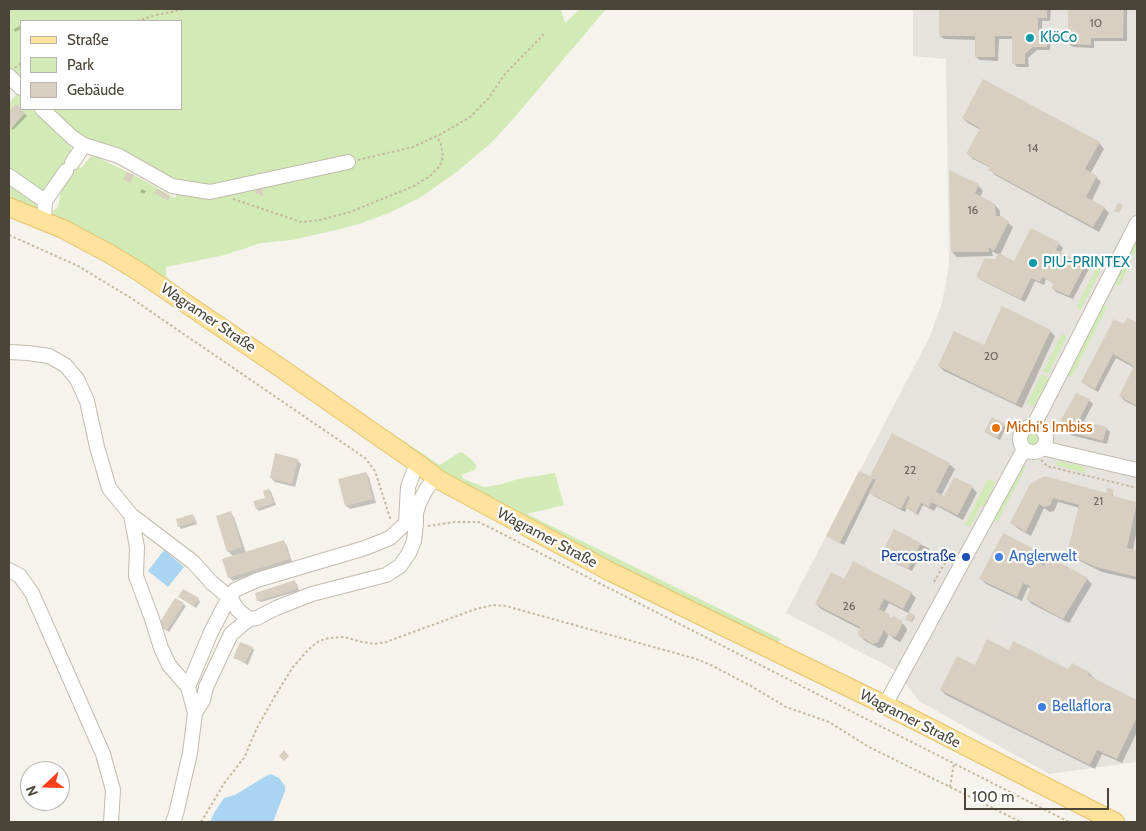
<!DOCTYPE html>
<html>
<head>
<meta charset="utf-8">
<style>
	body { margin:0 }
	#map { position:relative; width:1146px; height:831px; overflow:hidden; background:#f6f3ec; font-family:Cabin,sans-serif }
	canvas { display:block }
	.frame { position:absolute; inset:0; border:10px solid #4b4439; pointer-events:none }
	.legend { position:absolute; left:20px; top:20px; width:162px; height:90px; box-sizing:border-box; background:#fff; border:1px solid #b7b4b0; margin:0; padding:6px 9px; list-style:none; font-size:15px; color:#4b4439 }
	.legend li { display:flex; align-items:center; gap:10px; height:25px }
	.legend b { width:25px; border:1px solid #b7b4b0 }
	.north { position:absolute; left:20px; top:761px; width:50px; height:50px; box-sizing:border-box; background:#fff; border:1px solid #b7b4b0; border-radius:50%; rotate:249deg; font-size:14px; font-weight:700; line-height:20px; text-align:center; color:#4b4439 }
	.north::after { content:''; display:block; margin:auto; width:18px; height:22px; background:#fc3f1d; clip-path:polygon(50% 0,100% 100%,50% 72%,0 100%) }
	.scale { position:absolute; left:964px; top:788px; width:145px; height:22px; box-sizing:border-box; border:2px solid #4b4439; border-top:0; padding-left:6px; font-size:15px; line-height:18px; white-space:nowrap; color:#4b4439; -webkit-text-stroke:4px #fff; paint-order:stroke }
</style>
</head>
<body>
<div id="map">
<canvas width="1146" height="831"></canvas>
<div class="frame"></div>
<ul class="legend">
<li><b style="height:6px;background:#ffe39c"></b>Straße</li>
<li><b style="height:14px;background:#d2eab5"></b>Park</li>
<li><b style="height:14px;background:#d8cfc1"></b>Gebäude</li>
</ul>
<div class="north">N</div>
<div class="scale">100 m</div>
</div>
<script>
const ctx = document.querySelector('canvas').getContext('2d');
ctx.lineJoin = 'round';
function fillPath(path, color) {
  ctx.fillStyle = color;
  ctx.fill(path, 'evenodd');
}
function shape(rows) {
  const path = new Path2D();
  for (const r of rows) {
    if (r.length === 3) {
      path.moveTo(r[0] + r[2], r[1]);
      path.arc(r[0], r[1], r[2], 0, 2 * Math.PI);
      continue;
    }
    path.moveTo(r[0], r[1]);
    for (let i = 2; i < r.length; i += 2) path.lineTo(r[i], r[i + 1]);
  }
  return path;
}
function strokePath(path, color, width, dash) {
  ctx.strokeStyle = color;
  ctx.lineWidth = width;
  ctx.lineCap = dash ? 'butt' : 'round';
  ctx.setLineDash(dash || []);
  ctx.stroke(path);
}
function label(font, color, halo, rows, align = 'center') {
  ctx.font = font + ' Cabin,sans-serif';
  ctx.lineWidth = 4.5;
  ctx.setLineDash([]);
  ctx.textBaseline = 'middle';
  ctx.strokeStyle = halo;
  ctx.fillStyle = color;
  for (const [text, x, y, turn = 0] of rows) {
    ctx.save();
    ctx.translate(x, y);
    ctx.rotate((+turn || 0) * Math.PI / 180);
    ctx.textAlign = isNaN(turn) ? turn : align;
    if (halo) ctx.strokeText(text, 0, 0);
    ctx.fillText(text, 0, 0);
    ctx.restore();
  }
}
const industrial = shape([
	[913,9,1137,9,1137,762,1049,774,919,701,895,670,786,613,930,336,942,303,949,265,946,59,913,56]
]);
const green = shape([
	[9,9,561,9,565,23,580,9,606,9,514,118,492,142,458,171,421,197,389,213,362,223,340,229,292,240,261,243,225,255,166,267,166,276,171,282,356,409,438,464,440,465,460,452,463,453,472,460,476,465,476,468,475,470,461,475,464,479,484,487,498,485,518,479,555,473,564,505,527,514,781,639,776,645,502,507,454,479,57,218,53,214,53,211,58,207,60,196,60,194,64,186,73,175,63,169,44,195,9,173,9,103,17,94,21,98,21,109,33,109,71,146,72,158,68,161,81,168,92,155,130,173,175,198,178,192,205,189,172,184,92,145,45,109,181,109,181,21,21,21,21,85,9,73],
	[9,180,39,203,35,209,9,200],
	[1135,242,1137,243,1137,248,1119,286,1114,283],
	[1100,262,1104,264,1080,310,1076,307],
	[1102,305,1107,307,1072,377,1067,375],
	[1062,334,1067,337,1048,374,1043,371],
	[1042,374,1047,376,1046,377,1048,380,1033,407,1027,404,1027,403],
	[1032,438,9],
	[1057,461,1082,466,1085,470,1084,473,1056,465],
	[1023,465,1026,467,1006,505,998,522,995,521,994,519,996,514,1018,471],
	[988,479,995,482,984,506,980,506,970,527,965,525]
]);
const parking = shape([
	[1095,567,1137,576,1137,670,1124,693,1088,675,1089,672,1072,663,1068,669,988,629,1005,600,977,585,979,579,1017,597,1026,599,1063,619]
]);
const water = shape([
	[164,550,184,567,168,587,148,571],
	[271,774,279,778,285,786,285,791,273,822,210,822,214,813,224,798,235,795,266,776]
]);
const shadow = shape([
	[941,9,1051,9,1050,21,1042,21,1042,32,1047,32,1051,35,1050,50,1037,50,1028,58,1029,67,1017,67,1014,63,1014,39,999,39,998,61,980,60,976,57,976,40,944,39,940,36],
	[1070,9,1127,9,1127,41,1094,41,1094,48,1073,47,1069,44],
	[20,26,21,29,15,32,14,29],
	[16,106,27,116,13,130,9,126,9,121,10,119,9,118,9,111,10,112],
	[963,118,1099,143,1104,149,1090,174,1096,177,1101,182,1092,200,1104,208,1109,213,1099,232,995,175,990,170,991,168,973,159,968,154,981,130,968,123],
	[951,172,978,185,983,191,980,198,995,205,1000,211,1000,216,1013,227,1000,255,1014,263,1032,230,1059,244,1063,248,1060,253,1085,265,1089,269,1073,299,1056,292,1053,288,1055,284,1046,279,1044,285,1035,281,1025,302,981,280,977,276,996,260,999,255,992,251,993,256,957,257,952,252],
	[142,189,146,191,144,194,140,192],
	[1128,319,1137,324,1137,407,1125,401,1120,396,1135,368,1116,358,1098,392,1086,385,1082,382,1124,325],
	[1050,331,1055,336,1022,408,944,371,939,366,984,347],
	[1089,400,1093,404,1083,423,1106,428,1110,432,1107,444,1071,435,1067,431],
	[1004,425,1006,427,1000,440,988,434,985,432],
	[892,435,949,464,955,469,941,496,944,498,972,487,977,493,963,520,937,506,934,511,923,505,918,515,907,508,905,512,874,496,870,492,844,545,832,539,828,535,860,473,875,480,872,476],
	[297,460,301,464,295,487,275,482,271,478],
	[366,473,369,477,376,503,350,509,346,506],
	[1031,485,1107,495,1113,491,1113,497,1137,503,1137,529,1133,550,1137,551,1137,580,1102,572,1074,558,1069,553,1080,508,1058,502,1054,511,1050,512,1044,508,1031,536,1017,528,1012,522],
	[269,490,271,492,276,505,259,511,257,509,255,502,267,498],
	[231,513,234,517,246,553,284,542,287,546,292,562,233,581,229,577,234,557,228,551],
	[193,516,195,518,197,524,181,529,179,526],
	[920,544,930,549,929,550,924,548,912,571,886,559,883,555],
	[1041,554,1047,560,1087,579,1092,584,1069,623,1032,604,1027,599,1031,589,1028,587,1022,601,986,584,981,579],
	[845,580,911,593,916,598,908,613,915,617,912,622,908,620,910,614,889,603,884,613,892,619,901,622,906,627,907,630,901,641,900,642,894,639,889,634,883,647,879,648,865,641,860,636,860,629,821,609,816,604],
	[294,582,297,584,299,591,261,602,258,600],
	[175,599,186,606,169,632,161,627],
	[182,599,198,599,200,602,196,608],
	[252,648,254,650,248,665,237,659],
	[1009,652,1069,671,1089,673,1094,678,1093,679,1137,701,1137,732,1122,763,1102,754,1095,769,946,695,941,690,975,666]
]);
const building = shape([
	[939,9,1047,9,1047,18,1038,18,1038,30,1047,30,1047,47,1033,47,1025,54,1025,64,1012,64,1012,36,995,36,995,57,975,57,975,36,939,36],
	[1068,9,1124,9,1123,38,1091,38,1091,45,1068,44],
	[983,79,1100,142,1085,169,1097,176,1086,197,1105,207,1093,227,988,170,990,167,966,154,980,128,962,118],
	[16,104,25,113,11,129,9,127,9,109,10,110],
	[949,170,979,184,975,193,995,204,996,216,1001,216,1009,221,994,251,988,247,989,252,951,252],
	[127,172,134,175,130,183,123,179],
	[259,187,263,187,263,196,259,195,259,194,256,194,256,189,259,189],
	[157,189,170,196,168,200,154,193],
	[1118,203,1123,205,1119,213,1114,211],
	[1031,228,1060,243,1056,250,1086,264,1069,296,1051,288,1054,283,1042,277,1040,282,1031,278,1021,299,976,277,984,259,995,259,999,253,1014,261],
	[1002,306,1051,330,1016,404,938,366,954,331,984,345],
	[1127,317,1137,323,1137,406,1119,396,1134,366,1113,354,1095,389,1081,382,1114,319,1124,324],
	[1076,393,1090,399,1079,420,1107,427,1103,441,1066,431,1061,420],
	[992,417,1005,424,997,438,984,432],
	[892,433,950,463,936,492,944,496,954,477,973,486,958,515,931,502,929,507,921,503,916,513,905,508,910,497,908,496,901,509,869,493,876,479,873,478,840,543,826,536,859,471,870,476],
	[275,453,298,459,292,484,270,478],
	[366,472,373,499,345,506,338,479],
	[1045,476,1106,493,1107,488,1114,489,1112,496,1137,502,1127,548,1137,550,1137,577,1096,567,1067,554,1079,505,1053,498,1051,504,1048,506,1044,507,1039,504,1026,532,1010,523,1030,484],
	[269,489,274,503,256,509,253,501,265,498,263,491],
	[231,511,242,547,227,552,216,516],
	[193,514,195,522,178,527,176,519],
	[894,529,921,543,908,569,881,555],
	[1003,533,1042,553,1038,562,1044,566,1048,556,1088,578,1063,619,1026,599,1031,587,1023,583,1017,597,979,579],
	[284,540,290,559,228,578,222,559],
	[934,550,942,553,939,560,931,556],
	[853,561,912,592,903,609,884,599,879,609,889,614,890,618,894,616,902,621,902,625,896,636,894,637,887,634,884,630,878,642,873,644,859,636,858,632,860,627,815,604,831,572,844,579],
	[295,580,297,589,257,601,255,593],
	[183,589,199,598,194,606,178,597],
	[175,598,184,603,167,631,158,625],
	[909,612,915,615,911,622,905,620],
	[987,639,1009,650,1013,641,1068,669,1072,663,1090,672,1088,675,1137,700,1137,717,1117,759,1097,750,1090,765,940,690,957,656,975,665],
	[240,642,253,647,245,663,233,658],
	[284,750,289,756,284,761,279,756]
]);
const path = shape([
	[137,21,156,15,186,9],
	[15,68,21,63],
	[358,160,413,147,439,135,470,117,489,98,504,75,544,34],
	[233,199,301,222,320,220,350,212,414,186,430,176,440,166,443,157,441,145,437,136],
	[9,235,78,266,131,298,365,458,375,471,391,521],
	[1041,460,1047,466,1137,488],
	[428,526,455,522,479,522,1069,822],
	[934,582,944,564,946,563],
	[950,787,954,763],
	[201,822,225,782,244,758,257,728,275,696,293,667,309,649,319,641,329,638,344,637,362,642,375,644,386,642,476,609,493,605,506,606,693,658,709,664,751,686,786,707,829,722,869,747,1021,822]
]);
const minor = shape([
	[9,76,21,88],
	[42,109,73,138,84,145,119,156,172,186,210,192,348,162],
	[72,163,84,145],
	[9,176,45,201,44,220],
	[45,201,66,171],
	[9,352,28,353,49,356,65,365,77,379,87,401,97,447,109,488,131,515,193,562,212,583,230,598,238,610,249,619,257,618,276,608,312,594,386,575,400,566,409,553,414,541,416,523,416,513,419,503,427,488,436,478],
	[1034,425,1137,223],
	[1033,439,13],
	[1042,448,1137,470],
	[131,515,137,547,136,576,152,619,161,648,169,665,188,687],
	[9,570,20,576,32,593,103,754,113,790,111,822],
	[885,705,1024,449],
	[195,713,203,700,206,687,231,634,249,619],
	[173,822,176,814,190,753,195,713,188,687,211,632,227,601,235,590,257,580,365,548,390,538,406,523,408,487,417,463]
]);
const major = shape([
	[9,207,63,229,110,254,138,271,278,366,417,463,441,481,607,570,885,705,1115,822]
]);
const markers = [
	[1030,38,5,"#0f9aa8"],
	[1033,263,5,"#0f9aa8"],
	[996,428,5,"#e8710a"],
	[966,557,5,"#1a4fb4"],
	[999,557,5,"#3f7fe0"],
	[1042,707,5,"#3f7fe0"]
];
const numberNames = [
	["10",1096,23],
	["14",1033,148],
	["16",973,210],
	["20",991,356],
	["22",910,470],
	["21",1098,501],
	["26",849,606]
];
const cultureNames = [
	["KlöCo",1040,38],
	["PIU-PRINTEX",1043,263]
];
const streetNames = [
	["Wagramer Straße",208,318,34],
	["Wagramer Straße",547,538,28],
	["Wagramer Straße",910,719,27]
];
const foodNames = [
	["Michi's Imbiss",1006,428]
];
const transitNames = [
	["Percostraße",956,557]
];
const shopNames = [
	["Anglerwelt",1009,557],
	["Bellaflora",1052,707]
];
fillPath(industrial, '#e6e2dd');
fillPath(green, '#d2eab5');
fillPath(parking, '#e5e3e0');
fillPath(water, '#a9d4f2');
fillPath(shadow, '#0003');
fillPath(building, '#d8cfc1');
strokePath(minor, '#c2bbae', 16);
strokePath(major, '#e6c16a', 20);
strokePath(path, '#c4b79f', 2, [2.5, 2.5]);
strokePath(minor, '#fff', 14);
strokePath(major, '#ffe39c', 18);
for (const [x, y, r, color] of markers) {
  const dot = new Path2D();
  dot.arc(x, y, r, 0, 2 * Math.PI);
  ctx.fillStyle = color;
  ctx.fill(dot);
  strokePath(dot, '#fff', 2);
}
label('12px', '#6e675b', null, numberNames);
label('15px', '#0d838f', '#fff', cultureNames, 'left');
label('15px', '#4b4439', '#fff', streetNames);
label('15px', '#c56008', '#fff', foodNames, 'left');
label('15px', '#164399', '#fff', transitNames, 'right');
label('15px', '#366cbe', '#fff', shopNames, 'left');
</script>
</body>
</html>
